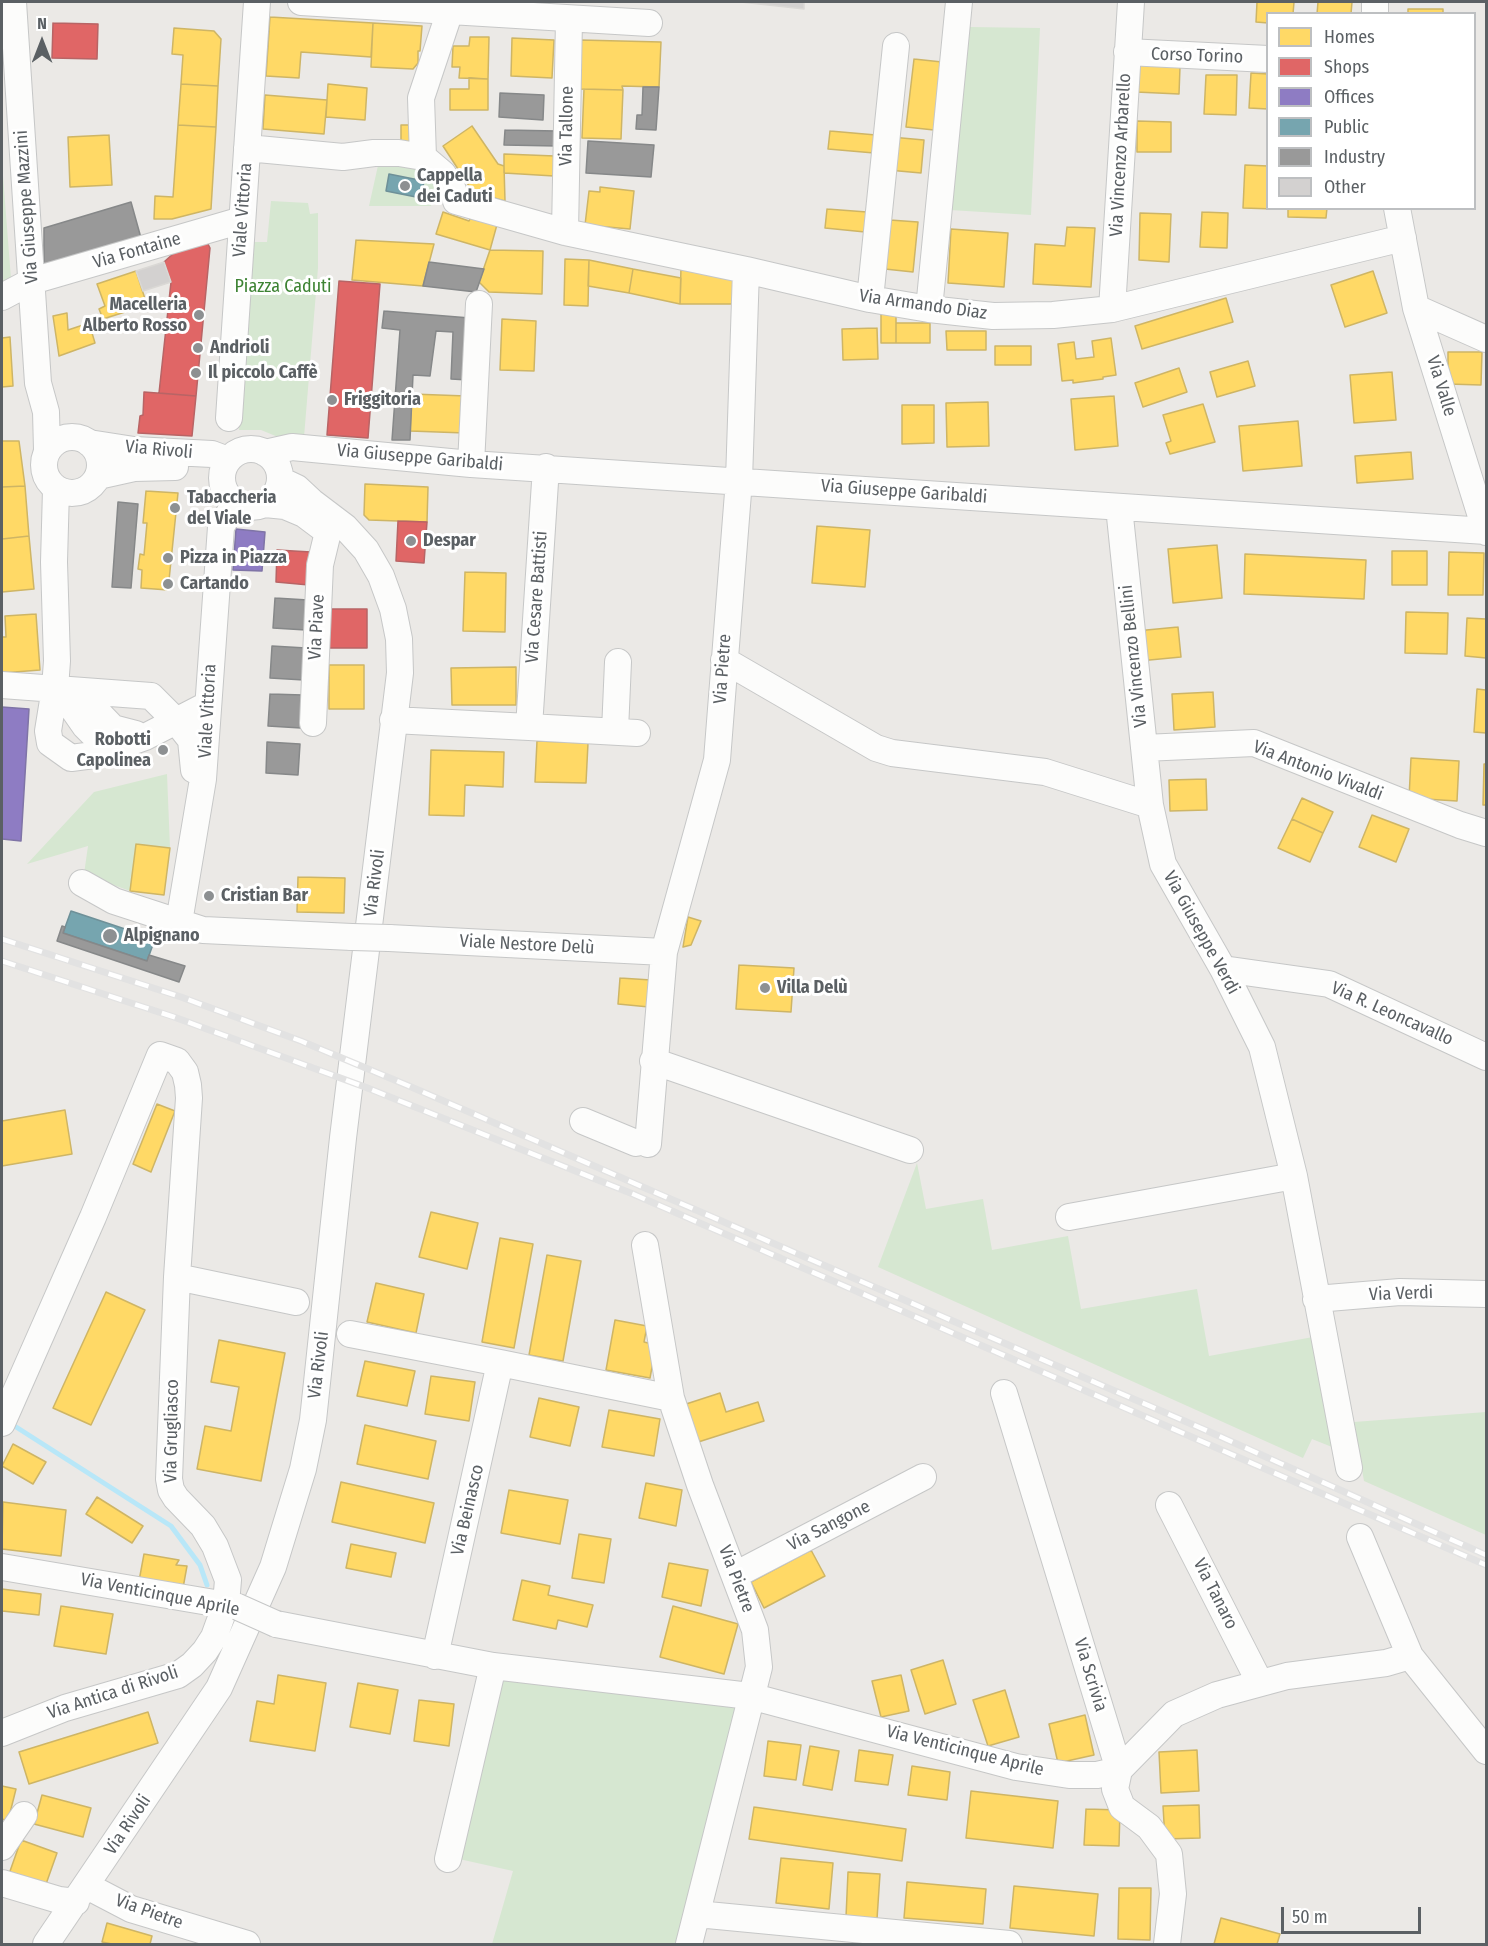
<!DOCTYPE html>
<html>
<head>
<meta charset="utf-8">
<style>
	body { margin:0 }
	#map { position:relative; width:1488px; height:1946px; overflow:hidden; background:#ebe9e6; font-family:"Fira Sans Condensed",sans-serif }
	canvas { display:block }
	.frame { position:absolute; inset:0; border:3px solid #5b6064; pointer-events:none }
	.legend { position:absolute; left:1266px; top:12px; width:210px; height:198px; box-sizing:border-box; background:#fff; border:2px solid #bdbfc1; margin:0; padding:8px 10px; list-style:none; font-size:18px; color:#5b6064 }
	.legend li { display:flex; align-items:center; gap:12px; height:30px }
	.legend b { width:30px; border:2px solid #bdbfc1 }
	.north { position:absolute; left:12px; top:12px; width:60px; height:60px; -webkit-text-stroke:4px #fff; paint-order:stroke; rotate:0deg; font-size:16px; font-weight:700; line-height:24px; text-align:center; color:#5b6064 }
	.north::after { content:''; display:block; margin:auto; width:21px; height:27px; background:#5b6064; clip-path:polygon(50% 0,100% 100%,50% 72%,0 100%) }
	.scale { position:absolute; left:1281px; top:1907px; width:140px; height:27px; box-sizing:border-box; border:3px solid #5b6064; border-top:0; padding-left:8px; font-size:18px; line-height:21px; white-space:nowrap; color:#5b6064; -webkit-text-stroke:4px #fff; paint-order:stroke }
</style>
</head>
<body>
<div id="map">
<canvas width="1488" height="1946"></canvas>
<div class="frame"></div>
<ul class="legend">
<li><b style="height:16px;background:#ffd966"></b>Homes</li>
<li><b style="height:16px;background:#e06666"></b>Shops</li>
<li><b style="height:16px;background:#8e7cc3"></b>Offices</li>
<li><b style="height:16px;background:#76a5af"></b>Public</li>
<li><b style="height:16px;background:#999"></b>Industry</li>
<li><b style="height:16px;background:#d3d1d0"></b>Other</li>
</ul>
<div class="north">N</div>
<div class="scale">50 m</div>
</div>
<script>
const ctx = document.querySelector('canvas').getContext('2d');
ctx.lineJoin = 'round';
function fillPath(path, color) {
  ctx.fillStyle = color;
  ctx.fill(path, 'evenodd');
}
function shape(rows) {
  const path = new Path2D();
  for (const r of rows) {
    if (r.length === 3) {
      path.moveTo(r[0] + r[2], r[1]);
      path.arc(r[0], r[1], r[2], 0, 2 * Math.PI);
      continue;
    }
    path.moveTo(r[0], r[1]);
    for (let i = 2; i < r.length; i += 2) path.lineTo(r[i], r[i + 1]);
  }
  return path;
}
function strokePath(path, color, width, dash) {
  ctx.strokeStyle = color;
  ctx.lineWidth = width;
  ctx.lineCap = dash ? 'butt' : 'round';
  ctx.setLineDash(dash || []);
  ctx.stroke(path);
}
function label(font, color, halo, rows, align = 'center') {
  ctx.font = font + ' "Fira Sans Condensed",sans-serif';
  ctx.lineWidth = 6;
  ctx.setLineDash([]);
  ctx.textBaseline = 'middle';
  ctx.strokeStyle = halo;
  ctx.fillStyle = color;
  for (const [text, x, y, turn = 0] of rows) {
    ctx.save();
    ctx.translate(x, y);
    ctx.rotate((+turn || 0) * Math.PI / 180);
    ctx.textAlign = isNaN(turn) ? turn : align;
    if (halo) ctx.strokeText(text, 0, 0);
    ctx.fillText(text, 0, 0);
    ctx.restore();
  }
}
const green = shape([
	[970,27,1040,28,1031,215,950,210],
	[389,159,438,176,431,206,369,206,379,161],
	[2,163,11,279,2,282],
	[271,201,308,203,310,214,318,213,318,268,304,437,278,437,261,430,239,430,254,242,267,242],
	[167,774,170,848,136,844,130,891,84,874,88,846,27,864,94,792],
	[917,1163,926,1209,983,1199,992,1250,1068,1236,1081,1309,1197,1289,1209,1356,1313,1337,1333,1429,1332,1447,1312,1439,1303,1458,878,1267],
	[1486,1412,1486,1535,1364,1481,1354,1422],
	[503,1667,750,1696,675,1944,492,1944,513,1871,459,1859]
]);
const homes = shape([
	[1257,2,1294,2,1293,14,1268,14,1268,23,1256,22,1257,2],
	[1318,2,1352,2,1351,14,1317,14,1318,2],
	[1408,9,1443,9,1443,14,1408,14,1408,9],
	[270,17,373,23,371,57,301,52,299,78,266,76,270,17],
	[373,23,422,26,420,51,418,51,418,63,413,69,371,67,373,23],
	[174,28,214,31,221,39,218,86,181,84,183,55,172,54,174,28],
	[470,37,489,37,488,79,459,78,460,67,452,67,453,46,469,46,470,37],
	[512,38,554,40,552,78,511,76,512,38],
	[580,40,661,42,659,87,622,86,623,90,579,89,580,40],
	[914,59,942,62,934,130,906,127,914,59],
	[1138,64,1180,67,1179,94,1136,92,1138,64],
	[1251,73,1268,74,1268,109,1249,108,1251,73],
	[1206,75,1237,75,1236,115,1204,114,1206,75],
	[469,78,488,79,488,110,450,110,450,89,469,89,469,78],
	[181,84,218,86,216,127,178,125,181,84],
	[328,84,367,88,365,120,326,117,328,84],
	[584,89,623,90,621,139,582,138,584,89],
	[265,95,327,100,324,134,263,129,265,95],
	[1137,121,1171,122,1171,152,1137,152,1137,121],
	[178,125,216,127,211,209,172,219,154,219,155,196,173,197,178,125],
	[401,125,414,125,414,142,401,142,401,125],
	[472,126,498,164,504,166,505,201,473,192,443,146,472,126],
	[830,131,876,135,874,153,828,149,830,131],
	[109,135,112,185,70,187,68,137,109,135],
	[891,137,924,140,921,173,888,170,891,137],
	[504,154,555,156,554,176,504,173,504,154],
	[1245,165,1268,166,1268,208,1274,209,1243,208,1245,165],
	[600,187,634,191,630,229,585,225,589,191,600,192,600,187],
	[1288,208,1327,208,1326,218,1288,217,1288,208],
	[827,209,867,212,865,232,825,228,827,209],
	[443,212,469,221,473,213,498,221,490,250,436,234,443,212],
	[1202,212,1228,213,1227,248,1200,247,1202,212],
	[1140,213,1171,214,1169,262,1139,260,1140,213],
	[890,220,918,222,913,272,885,269,890,220],
	[1067,227,1095,228,1091,287,1033,284,1035,244,1065,246,1067,227],
	[951,229,1008,233,1004,287,948,283,951,229],
	[356,240,434,244,423,286,352,280,356,240],
	[490,250,543,251,542,294,489,292,479,282,490,250],
	[565,259,589,260,588,306,564,305,565,259],
	[589,260,633,269,629,293,588,286,589,260],
	[681,267,733,278,733,304,680,304,681,267],
	[633,269,681,278,680,304,629,293,633,269],
	[136,271,147,305,103,319,99,309,105,306,97,284,136,271],
	[1373,271,1387,313,1345,327,1331,285,1373,271],
	[1226,298,1233,322,1142,349,1135,326,1226,298],
	[881,311,896,311,896,343,881,343,881,311],
	[67,313,68,330,89,323,95,343,59,356,53,316,67,313],
	[502,319,536,321,534,371,500,370,502,319],
	[896,323,930,323,930,343,896,343,896,323],
	[877,328,878,359,843,360,842,329,877,328],
	[946,331,986,331,986,350,947,350,946,331],
	[10,337,13,386,2,387,2,338,10,337],
	[1111,338,1116,375,1103,377,1103,379,1073,383,1073,380,1062,381,1058,344,1074,342,1076,359,1094,357,1092,341,1111,338],
	[995,346,1031,346,1031,365,995,365,995,346],
	[1448,352,1482,352,1481,385,1448,384,1448,352],
	[1248,361,1255,386,1217,397,1210,372,1248,361],
	[1179,368,1187,392,1143,407,1135,383,1179,368],
	[1392,372,1396,420,1354,423,1350,375,1392,372],
	[412,394,466,396,465,433,410,431,412,394],
	[1114,396,1118,446,1075,450,1071,399,1114,396],
	[988,402,989,446,947,447,946,403,988,402],
	[1203,404,1215,442,1170,454,1166,443,1171,441,1163,415,1203,404],
	[902,405,934,405,934,443,902,444,902,405],
	[1298,421,1302,466,1243,471,1239,426,1298,421],
	[2,441,19,441,25,486,2,487,2,441],
	[1411,452,1413,479,1357,483,1355,456,1411,452],
	[365,484,428,487,427,522,369,520,364,515,365,484],
	[25,486,29,536,2,539,2,487,25,486],
	[146,491,178,493,168,590,141,588,142,570,138,569,140,554,144,555,147,523,143,523,146,491],
	[817,526,870,530,865,587,812,583,817,526],
	[29,536,34,589,2,592,2,539,29,536],
	[1217,545,1222,598,1173,603,1168,549,1217,545],
	[1392,551,1427,551,1427,585,1392,585,1392,551],
	[1449,552,1484,553,1483,595,1448,595,1449,552],
	[1245,554,1366,560,1364,599,1244,594,1245,554],
	[465,572,506,573,505,632,463,631,465,572],
	[1406,612,1448,613,1447,654,1405,653,1406,612],
	[36,614,40,670,2,673,2,637,6,637,5,616,36,614],
	[1467,618,1486,619,1486,658,1465,656,1467,618],
	[1178,627,1181,657,1139,661,1136,631,1178,627],
	[329,665,364,665,364,709,329,709,329,665],
	[516,667,516,705,452,705,451,668,516,667],
	[1477,689,1486,690,1486,733,1474,732,1477,689],
	[1213,692,1215,727,1174,730,1172,694,1213,692],
	[537,741,588,743,586,783,535,782,537,741],
	[431,750,504,752,503,787,465,785,464,816,429,815,431,750],
	[1411,758,1459,761,1457,801,1409,798,1411,758],
	[1484,764,1486,764,1486,805,1483,805,1484,764],
	[1206,779,1207,810,1170,811,1169,780,1206,779],
	[1302,798,1333,812,1323,833,1292,819,1302,798],
	[1372,815,1409,829,1396,862,1359,847,1372,815],
	[1292,819,1323,833,1310,862,1278,848,1292,819],
	[136,844,170,848,164,895,130,891,136,844],
	[298,877,345,878,344,913,297,912,298,877],
	[688,917,701,921,691,945,683,947,688,917],
	[739,965,794,968,791,1012,736,1009,739,965],
	[620,978,651,980,649,1007,618,1004,620,978],
	[157,1104,175,1111,151,1172,133,1164,157,1104],
	[65,1110,72,1154,2,1166,2,1121,65,1110],
	[431,1212,478,1223,467,1269,419,1257,431,1212],
	[500,1238,533,1244,514,1348,482,1342,500,1238],
	[547,1255,581,1261,563,1361,529,1355,547,1255],
	[376,1283,424,1294,416,1333,367,1322,376,1283],
	[106,1292,145,1310,91,1425,53,1408,106,1292],
	[615,1320,647,1326,644,1342,656,1345,650,1378,606,1370,615,1320],
	[219,1340,285,1353,261,1481,197,1469,205,1426,231,1431,239,1387,211,1382,219,1340],
	[365,1361,415,1371,407,1406,357,1396,365,1361],
	[431,1376,475,1382,469,1421,425,1414,431,1376],
	[720,1393,726,1412,758,1402,764,1421,692,1444,680,1406,720,1393],
	[539,1398,579,1407,570,1446,530,1437,539,1398],
	[609,1410,660,1419,654,1456,602,1447,609,1410],
	[365,1425,436,1441,428,1479,357,1464,365,1425],
	[13,1444,46,1462,33,1484,2,1466,13,1444],
	[341,1482,434,1503,425,1543,332,1522,341,1482],
	[646,1483,682,1490,676,1526,639,1518,646,1483],
	[509,1490,568,1500,560,1544,501,1533,509,1490],
	[97,1497,143,1526,132,1543,86,1514,97,1497],
	[3,1502,66,1510,61,1556,2,1549,3,1502],
	[579,1534,611,1539,604,1583,572,1578,579,1534],
	[351,1544,396,1553,391,1577,346,1568,351,1544],
	[811,1550,825,1576,764,1608,751,1582,811,1550],
	[144,1554,179,1560,176,1565,187,1566,183,1588,139,1581,144,1554],
	[669,1563,708,1570,701,1606,662,1597,669,1563],
	[522,1580,550,1586,548,1595,593,1605,587,1627,558,1620,556,1629,513,1620,522,1580],
	[2,1589,41,1594,39,1615,2,1611,2,1589],
	[61,1606,113,1614,106,1654,54,1646,61,1606],
	[673,1606,738,1624,724,1674,660,1657,673,1606],
	[943,1660,956,1704,925,1714,911,1670,943,1660],
	[278,1675,326,1683,315,1751,250,1741,257,1701,274,1704,278,1675],
	[901,1675,909,1711,881,1717,872,1681,901,1675],
	[358,1683,398,1690,390,1734,350,1727,358,1683],
	[1005,1690,1019,1737,988,1746,973,1700,1005,1690],
	[419,1700,454,1704,449,1746,414,1741,419,1700],
	[148,1712,158,1743,29,1784,19,1752,148,1712],
	[1085,1715,1094,1755,1058,1763,1049,1724,1085,1715],
	[768,1741,801,1745,796,1780,764,1776,768,1741],
	[810,1746,839,1751,832,1790,803,1785,810,1746],
	[859,1750,893,1755,888,1785,855,1781,859,1750],
	[1197,1750,1199,1791,1161,1793,1159,1752,1197,1750],
	[912,1766,950,1772,947,1800,908,1795,912,1766],
	[2,1786,16,1789,8,1821,2,1819,2,1786],
	[971,1791,1058,1801,1053,1848,966,1838,971,1791],
	[42,1795,91,1808,83,1837,34,1824,42,1795],
	[1199,1805,1200,1838,1165,1839,1163,1806,1199,1805],
	[754,1807,906,1829,902,1861,749,1839,754,1807],
	[1086,1809,1120,1810,1119,1846,1084,1845,1086,1809],
	[21,1840,57,1853,45,1887,9,1874,21,1840],
	[781,1858,833,1863,829,1909,776,1903,781,1858],
	[848,1872,880,1874,877,1919,846,1917,848,1872],
	[907,1882,986,1889,983,1924,904,1918,907,1882],
	[1014,1886,1098,1894,1094,1936,1010,1928,1014,1886],
	[1119,1888,1151,1888,1150,1940,1118,1939,1119,1888],
	[1221,1918,1280,1934,1277,1944,1214,1944,1221,1918],
	[107,1923,152,1936,150,1944,112,1944,102,1942,107,1923]
]);
const shops = shape([
	[53,23,98,24,97,59,52,58,53,23],
	[202,242,208,244,210,248,196,396,159,393,171,282,164,262,175,252,202,242],
	[339,281,380,284,368,438,327,435,339,281],
	[144,392,196,396,192,436,138,433,140,416,143,415,144,392],
	[398,521,427,522,424,563,396,561,398,521],
	[277,550,311,552,309,585,276,582,277,550],
	[326,609,367,609,367,648,326,648,326,609]
]);
const offices = shape([
	[236,529,265,532,262,571,233,570,236,529],
	[2,707,29,709,21,841,2,839,2,707]
]);
const public = shape([
	[389,174,424,181,421,198,386,191,389,174],
	[71,911,155,939,147,961,63,933,71,911]
]);
const industry = shape([
	[643,87,659,87,656,130,636,129,637,115,642,115,643,87],
	[500,93,544,95,543,120,499,117,500,93],
	[505,130,557,131,557,146,504,145,505,130],
	[588,141,654,145,651,177,586,173,588,141],
	[131,202,141,238,44,266,44,228,131,202],
	[429,262,484,269,476,292,423,286,429,262],
	[384,311,470,318,468,380,451,379,453,332,436,331,430,376,413,375,410,440,392,440,400,330,382,328,384,311],
	[118,502,138,504,131,588,112,587,118,502],
	[275,598,308,600,306,630,273,628,275,598],
	[272,646,306,648,304,680,270,678,272,646],
	[270,694,303,695,301,728,268,726,270,694],
	[267,742,300,744,298,775,266,773,267,742],
	[62,926,65,927,63,933,147,961,149,955,185,966,179,982,57,941,62,926]
]);
const stream = shape([
	[13,1425,171,1526,200,1565,207,1585]
]);
const building = shape([
	[741,2,804,2,804,9,741,2],
	[164,262,171,282,143,291,136,271,164,262]
]);
const minor = shape([
	[13,2,38,383,46,412,47,450],
	[301,2,649,23],
	[1375,2,1375,14],
	[1127,52,1268,59],
	[247,148,343,157,374,153,399,153,423,157,443,174,453,190,456,201,565,232,746,270,870,299,929,309,993,316,1053,315,1112,309,1403,238],
	[423,157,421,98,453,2],
	[1397,208,1416,308,1486,532],
	[565,232,569,19],
	[2,297,32,281,242,220],
	[870,299,896,46],
	[1416,308,1486,339],
	[929,309,959,2],
	[1112,309,1131,2],
	[229,418,257,2],
	[72,465,28],
	[89,443,134,450,212,454,228,460],
	[251,478,29],
	[265,453,292,447,471,464,1486,531],
	[471,464,479,304],
	[98,476,134,468,175,467],
	[56,489,54,562,57,661,55,688,48,731,50,743,71,758,94,755,145,737,207,705],
	[265,504,285,506,304,514,324,529],
	[1119,507,1150,805,1163,864,1223,969,1262,1047,1294,1176,1349,1468],
	[724,660,876,748,892,753,1045,772,1150,805],
	[2,685,151,696,176,721,191,740,194,770],
	[55,688,69,703,85,726,98,739,127,738],
	[67,692,83,697,113,728,136,734],
	[393,720,529,727,546,467],
	[313,723,320,565,328,532],
	[529,727,637,733],
	[615,731,618,662],
	[1144,748,1254,743,1460,825,1486,833],
	[82,883,114,901,203,930,352,937],
	[179,922,203,779,221,527,235,503],
	[389,938,664,952],
	[1223,969,1329,984,1486,1057],
	[653,1061,910,1150],
	[583,1121,636,1143,648,1140],
	[648,1144,664,952,717,760,739,480,746,270],
	[1069,1217,1294,1176],
	[645,1245,671,1398,700,1485,755,1630,759,1667,689,1944],
	[177,1277,296,1302],
	[1316,1299,1400,1292,1486,1294],
	[350,1334,500,1363],
	[1004,1393,1119,1770,1115,1789,1122,1807,1149,1827,1169,1854,1173,1894,1167,1944],
	[2,1423,93,1217,160,1055,177,1061,185,1072,188,1085,189,1098,177,1277,169,1479,171,1490,176,1498,203,1526,215,1546,228,1580,226,1604,214,1637,205,1651,192,1665,178,1675,65,1708,2,1733],
	[1169,1505,1260,1683],
	[1360,1537,1410,1656,1486,1751],
	[2,1567,238,1607],
	[735,1575,923,1477],
	[276,1624,493,1666,750,1696,1016,1767,1069,1775,1097,1775,1119,1770,1174,1714,1217,1695,1287,1676,1386,1663,1410,1656],
	[435,1656,500,1363,671,1398],
	[2,1847,24,1815],
	[448,1859,493,1666],
	[2,1883,59,1900,76,1902],
	[87,1886,131,1909,247,1944],
	[697,1914,1009,1944],
	[46,1944,219,1688,273,1567,303,1469,313,1420,343,1138,400,673,399,639,393,609,381,576,366,550,345,527,312,502,297,488,280,480]
]);
const rail = shape([
	[2,939,181,997,301,1041,409,1086,1210,1432,1486,1555],
	[2,961,174,1017,365,1087,633,1194,1486,1565]
]);
const minorBridge = shape([
	[352,937,389,938],
	[238,1607,276,1624]
]);
const markers = [
	[405,186,6,"#8d9092"],
	[199,315,6,"#8d9092"],
	[198,348,6,"#8d9092"],
	[196,373,6,"#8d9092"],
	[332,400,6,"#8d9092"],
	[175,508,6,"#8d9092"],
	[411,541,6,"#8d9092"],
	[168,558,6,"#8d9092"],
	[168,584,6,"#8d9092"],
	[163,750,6,"#8d9092"],
	[209,896,6,"#8d9092"],
	[110,936,8,"#8d9092"],
	[765,988,6,"#8d9092"]
];
const streetNames = [
	["Corso Torino",1197,56,2],
	["Via Tallone",567,126,-89],
	["Via Vincenzo Arbarello",1121,155,-87],
	["Via Giuseppe Mazzini",27,207,-94],
	["Viale Vittoria",243,210,-86],
	["Via Fontaine",137,251,-16],
	["Via Armando Diaz",923,305,8],
	["Via Valle",1441,386,73],
	["Via Rivoli",159,450,5],
	["Via Giuseppe Garibaldi",420,458,5],
	["Via Giuseppe Garibaldi",904,492,4],
	["Via Cesare Battisti",537,597,-86],
	["Via Piave",317,627,-87],
	["Via Vincenzo Bellini",1134,656,-96],
	["Via Pietre",723,669,-86],
	["Viale Vittoria",208,711,-87],
	["Via Antonio Vivaldi",1318,771,21],
	["Via Rivoli",375,883,-83],
	["Via Giuseppe Verdi",1201,933,61],
	["Viale Nestore Delù",527,945,3],
	["Via R. Leoncavallo",1392,1014,24],
	["Via Verdi",1401,1294,-2],
	["Via Rivoli",319,1365,-83],
	["Via Grugliasco",172,1431,-89],
	["Via Beinasco",468,1510,-77],
	["Via Sangone",829,1526,-27],
	["Via Pietre",736,1579,69],
	["Via Tanaro",1215,1594,63],
	["Via Venticinque Aprile",160,1595,11],
	["Via Scrivia",1090,1675,73],
	["Via Antica di Rivoli",113,1693,-18],
	["Via Venticinque Aprile",965,1751,14],
	["Via Rivoli",128,1825,-56],
	["Via Pietre",149,1912,20]
];
const poiNames = [
	["Cappella",417,176],
	["dei Caduti",417,197],
	["Macelleria",187,305,"right"],
	["Alberto Rosso",187,326,"right"],
	["Andrioli",210,348],
	["Il piccolo Caffè",208,373],
	["Friggitoria",344,400],
	["Tabaccheria",187,498],
	["del Viale",187,519],
	["Despar",423,541],
	["Pizza in Piazza",180,558],
	["Cartando",180,584],
	["Robotti",151,740,"right"],
	["Capolinea",151,761,"right"],
	["Cristian Bar",221,896],
	["Alpignano",124,936],
	["Villa Delù",777,988]
];
const parkNames = [
	["Piazza Caduti",283,287]
];
fillPath(green, '#d6e7d1');
fillPath(homes, '#ffd966');
strokePath(homes, '#ceb565', 1.5);
fillPath(shops, '#e06666');
strokePath(shops, '#b86465', 1.5);
fillPath(offices, '#8e7cc3');
strokePath(offices, '#7f74a6', 1.5);
fillPath(public, '#76a5af');
strokePath(public, '#6e9098', 1.5);
fillPath(industry, '#999');
strokePath(industry, '#868889', 1.5);
strokePath(stream, '#b8e7f8', 5);
fillPath(building, '#d3d1d0');
strokePath(building, '#dad8d5', 1.5);
strokePath(minor, '#c6c7c7', 28);
strokePath(minor, '#fcfcfb', 26);
strokePath(rail, '#e2e2e2', 7);
strokePath(rail, '#fff', 4.5, [14]);
strokePath(minorBridge, '#c6c7c7', 28, []);
strokePath(minorBridge, '#fcfcfb', 26);
for (const [x, y, r, color] of markers) {
  const dot = new Path2D();
  dot.arc(x, y, r, 0, 2 * Math.PI);
  ctx.fillStyle = color;
  ctx.fill(dot);
  strokePath(dot, '#fff', 2);
}
label('18px', '#5b6064', '#fff', streetNames);
label('bold 18px', '#5b6064', '#fff', poiNames, 'left');
label('18px', '#3d8333', '#fff', parkNames);
</script>
</body>
</html>
